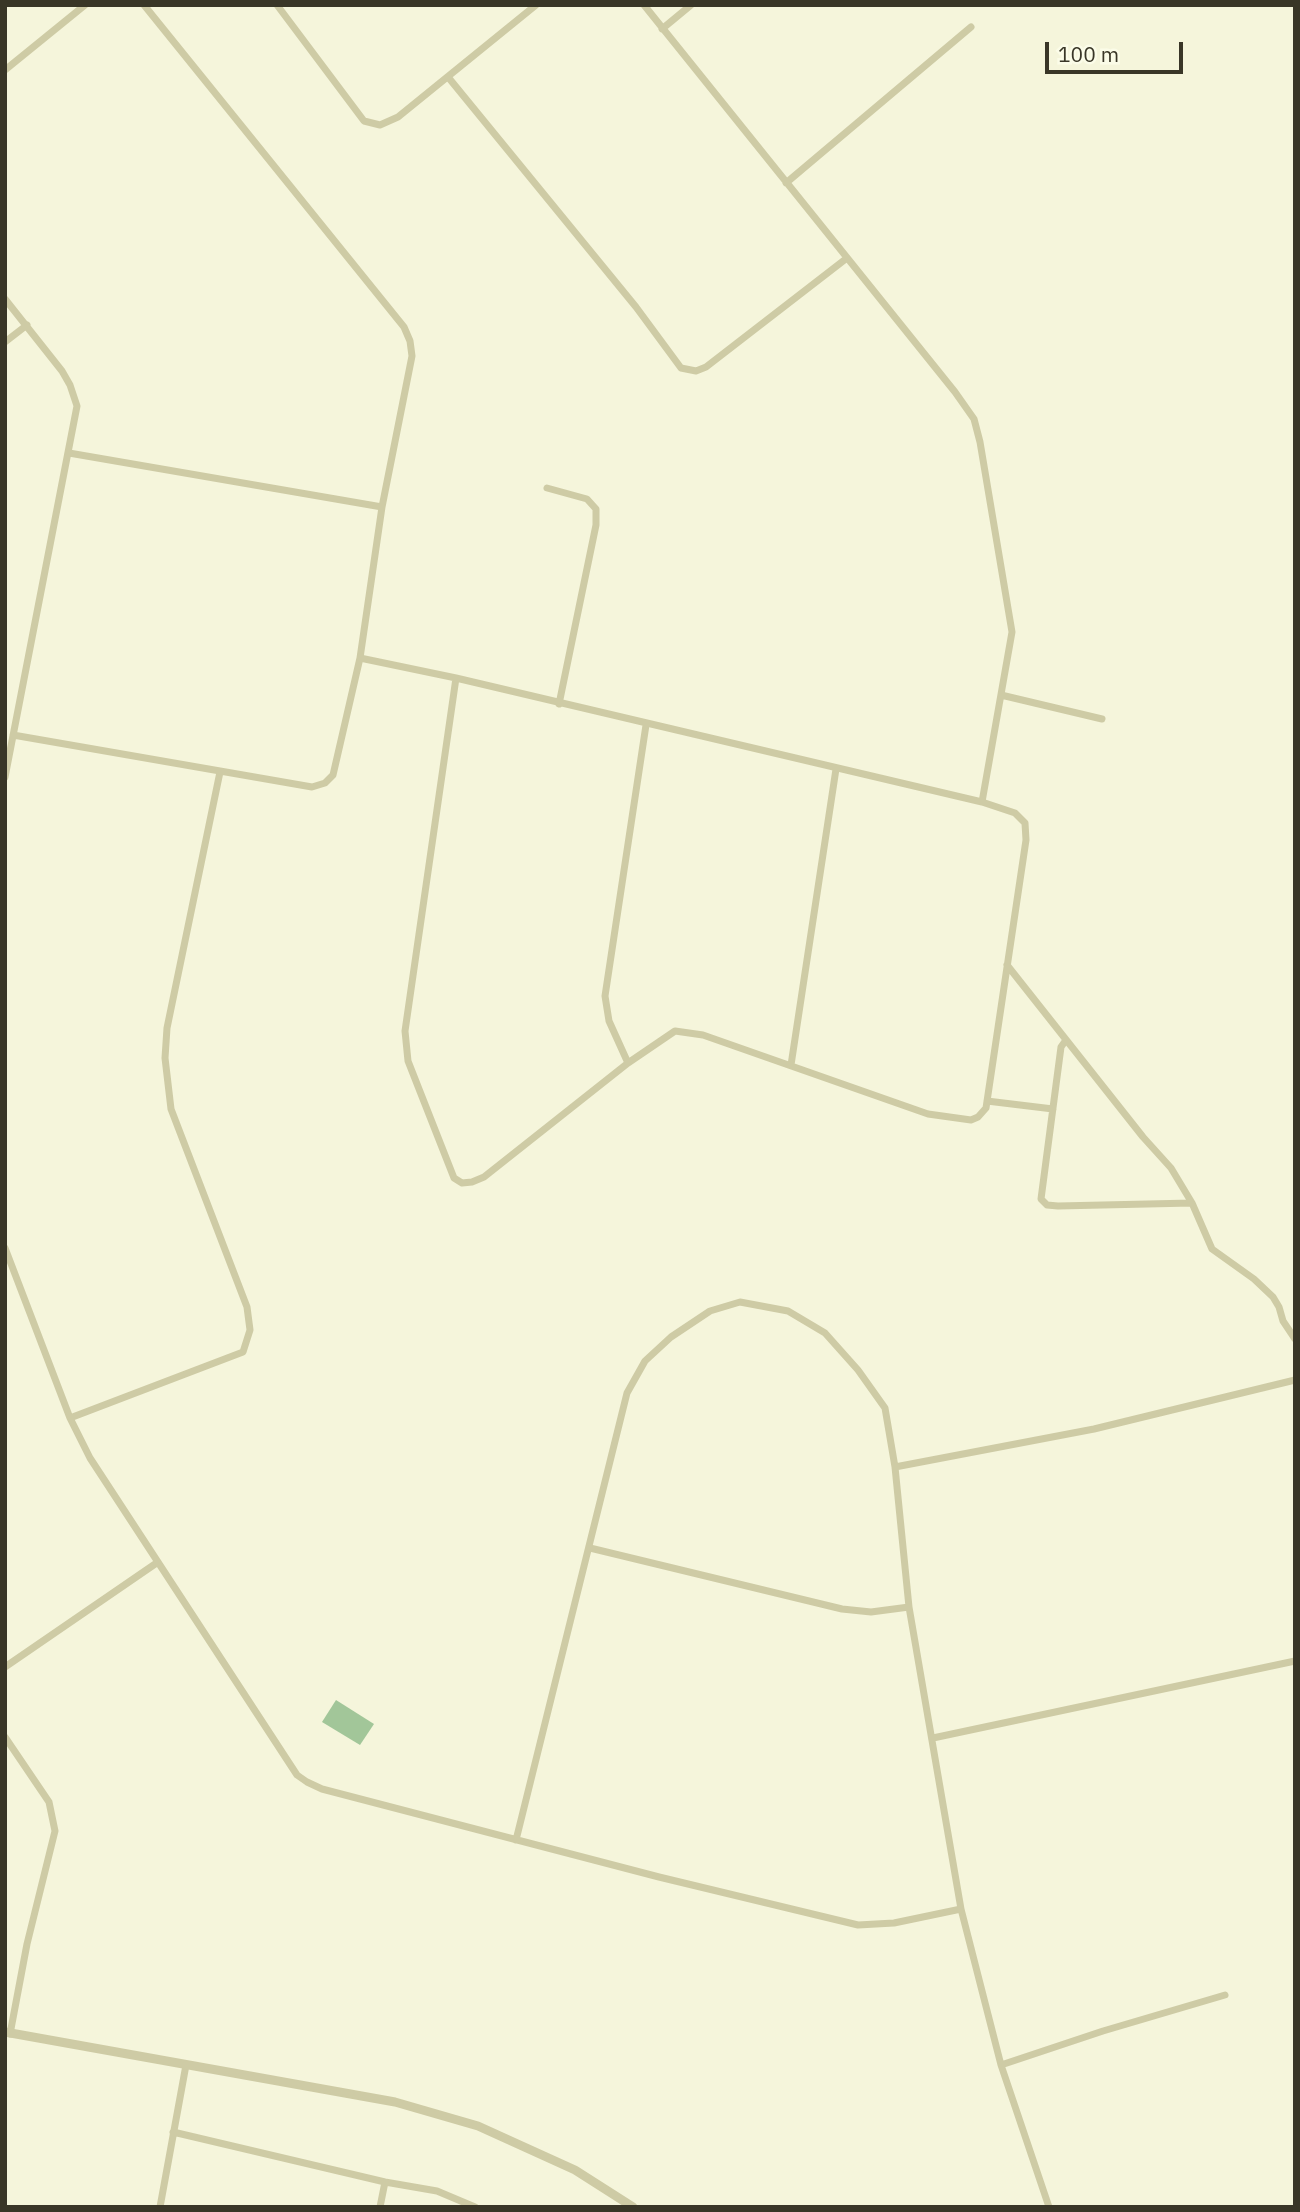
<!DOCTYPE html>
<html>
<head>
<meta charset="utf-8">
<style>
	body { margin:0 }
	#map { position:relative; width:1300px; height:2212px; overflow:hidden; background:#f5f5db; font-family:"IBM Plex Sans",sans-serif }
	canvas { display:block }
	.frame { position:absolute; inset:0; border:7px solid #393627; pointer-events:none }
	.scale { position:absolute; left:1045px; top:42px; width:138px; height:32px; box-sizing:border-box; border:4px solid #393627; border-top:0; padding-left:9px; font-size:21px; line-height:24px; white-space:nowrap; color:#393627; -webkit-text-stroke:5px #fbfce8; paint-order:stroke }
</style>
</head>
<body>
<div id="map">
<canvas width="1300" height="2212"></canvas>
<div class="frame"></div>
<div class="scale">100 m</div>
</div>
<script>
const ctx = document.querySelector('canvas').getContext('2d');
ctx.lineJoin = 'round';
function fillPath(path, color) {
  ctx.fillStyle = color;
  ctx.fill(path, 'evenodd');
}
function shape(rows) {
  const path = new Path2D();
  for (const r of rows) {
    path.moveTo(r[0], r[1]);
    for (let i = 2; i < r.length; i += 2) path.lineTo(r[i], r[i + 1]);
  }
  return path;
}
function strokePath(path, color, width, dash) {
  ctx.strokeStyle = color;
  ctx.lineWidth = width;
  ctx.lineCap = dash ? 'butt' : 'round';
  ctx.setLineDash(dash || []);
  ctx.stroke(path);
}
const green = shape([
	[336,1700,374,1724,360,1745,322,1722]
]);
const minor = shape([
	[277,5,364,121,380,125,398,117,536,5],
	[644,5,955,392,974,419,980,442,1012,632,982,802],
	[662,29,691,5],
	[5,70,85,5],
	[448,77,636,307,681,368,696,371,706,367,847,258],
	[786,183,971,27],
	[5,299,62,371,70,385,77,406,5,777],
	[5,342,27,325],
	[69,453,382,507],
	[547,488,587,499,596,509,596,525,559,704],
	[360,658,456,678,982,802,1015,813,1025,823,1026,840,986,1108,978,1117,971,1120,928,1114,703,1035,675,1031,628,1063,484,1177,472,1182,462,1183,454,1178,408,1061,405,1031,456,678],
	[1001,695,1102,719],
	[13,735,312,787,325,783,333,775,360,658,382,507,412,356,410,341,404,327,144,5],
	[1007,965,1143,1137,1171,1168,1192,1203],
	[1066,1040,1061,1047,1041,1199,1047,1205,1058,1206,1192,1203,1212,1249,1254,1279,1273,1297,1279,1307,1283,1321,1295,1339],
	[628,1063,609,1021,605,996,646,725],
	[791,1065,836,769],
	[987,1101,1053,1109],
	[5,1248,70,1418,90,1458,297,1775,307,1782,322,1789,659,1877,858,1925,894,1923,961,1909],
	[70,1418,243,1352,250,1330,247,1307,171,1109,165,1058,167,1028,220,772],
	[895,1467,1094,1429,1295,1380],
	[590,1548,842,1609,871,1612,909,1607],
	[5,1667,158,1562],
	[5,1737,49,1802,55,1831,27,1944,10,2034],
	[933,1738,1295,1661],
	[516,1840,627,1393,645,1361,671,1337,710,1311,740,1302,788,1311,825,1333,858,1370,885,1408,895,1467,909,1607,961,1909,1001,2065,1049,2207],
	[1001,2065,1103,2031,1225,1995],
	[173,2132,385,2182,437,2191,475,2207],
	[160,2207,186,2065],
	[380,2207,385,2182]
]);
const tertiary = shape([
	[5,2032,395,2102,478,2126,575,2170,633,2207]
]);
fillPath(green, '#a2c699');
strokePath(minor, '#cecba5', 7);
strokePath(tertiary, '#cecba5', 9);
</script>
</body>
</html>
